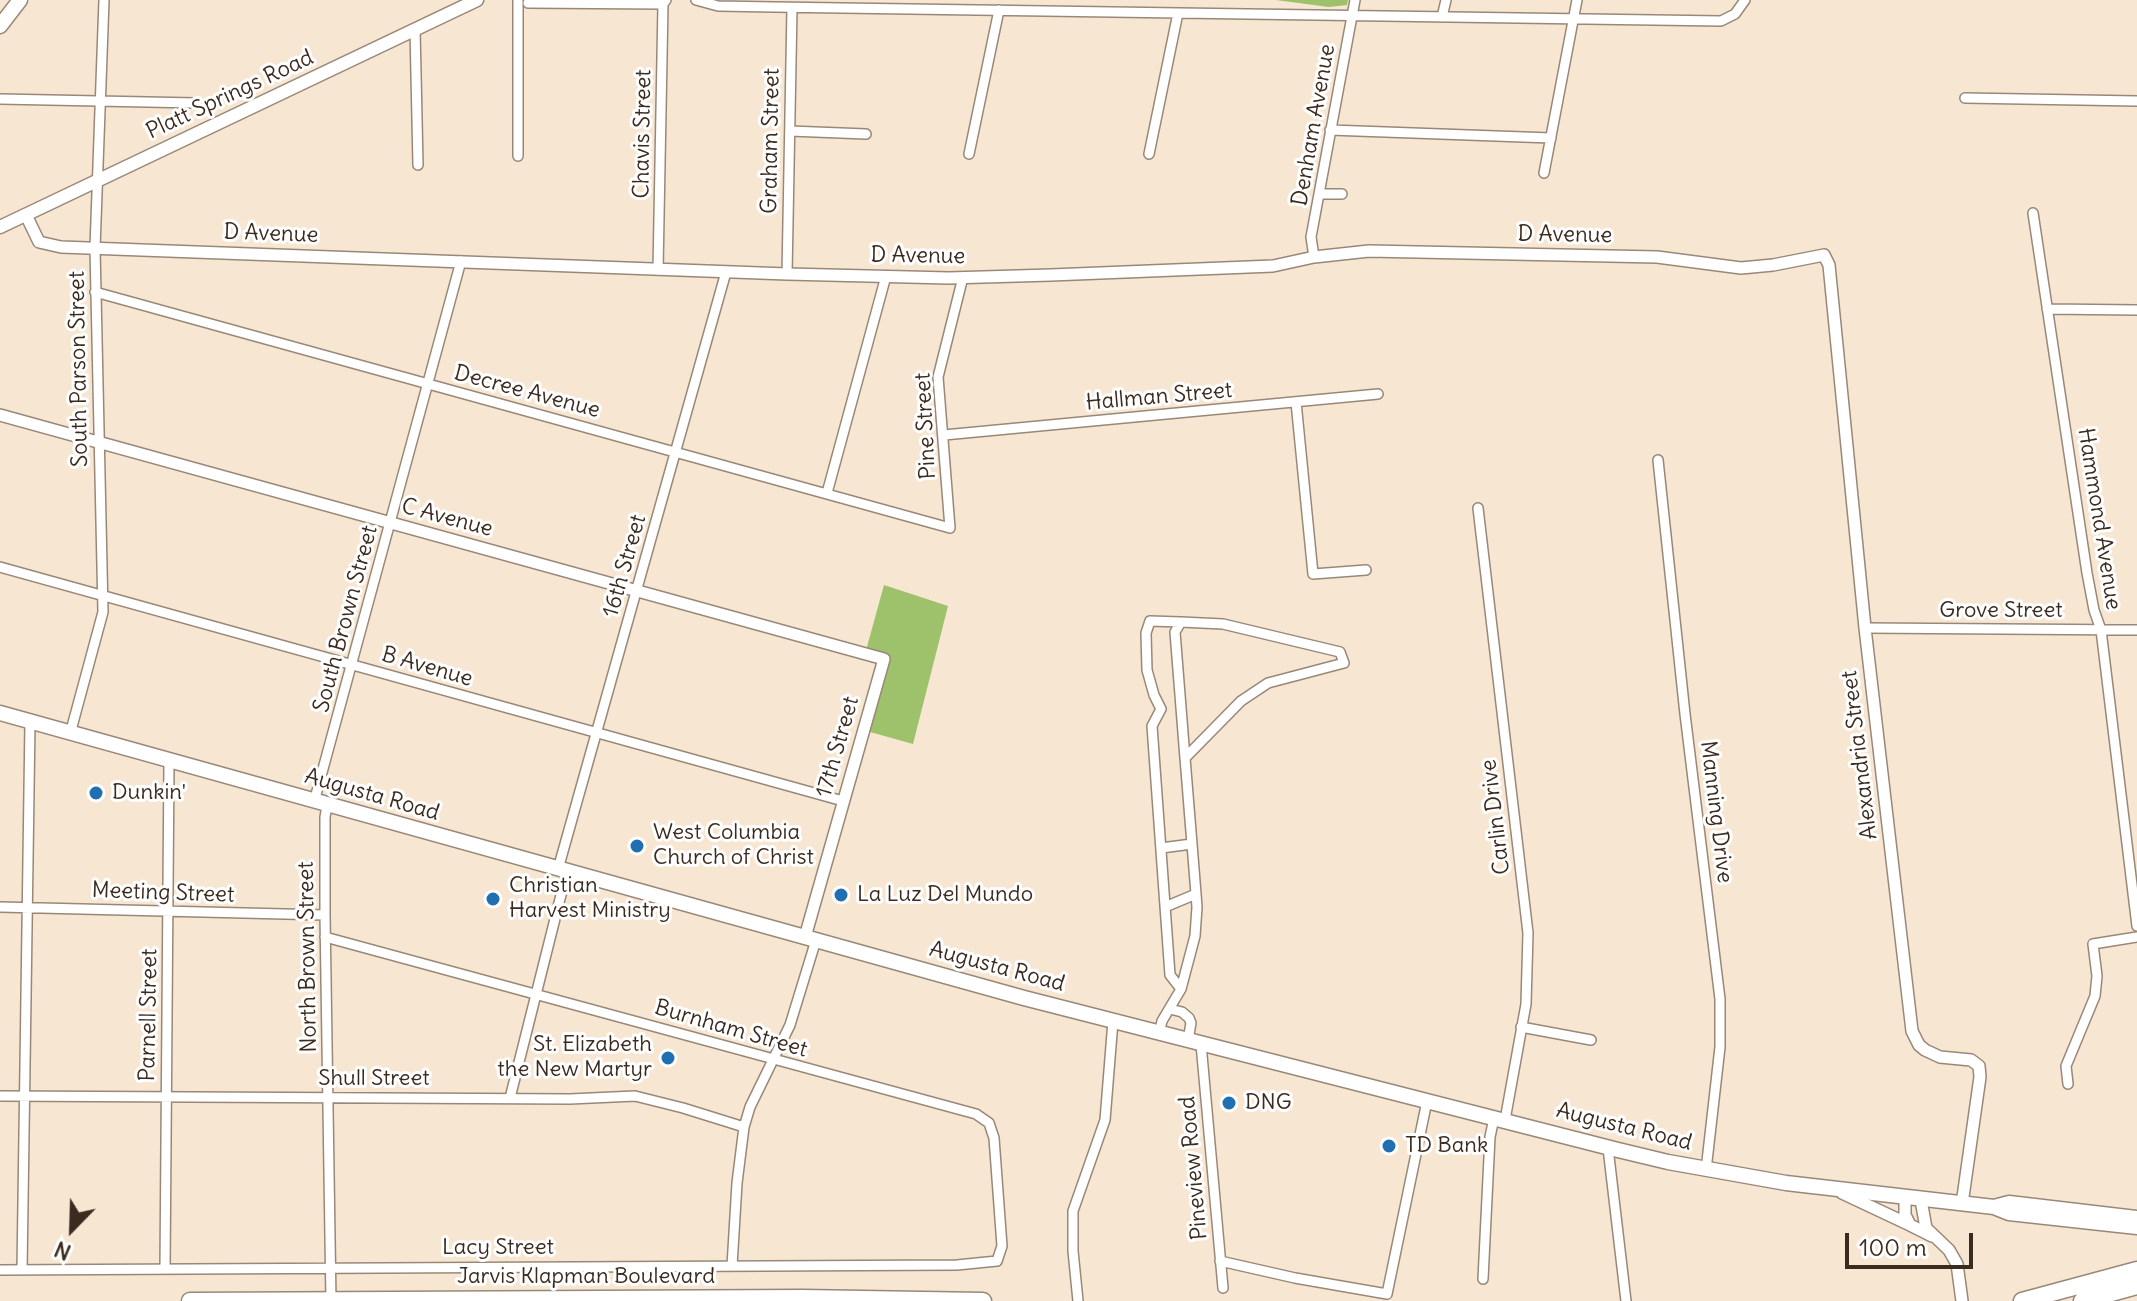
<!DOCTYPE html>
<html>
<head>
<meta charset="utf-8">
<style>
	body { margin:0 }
	#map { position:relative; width:2137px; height:1301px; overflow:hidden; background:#f7e6d1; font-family:Delius,sans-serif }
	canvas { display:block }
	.north { position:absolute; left:32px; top:1189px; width:80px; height:80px; -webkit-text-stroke:6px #fff; paint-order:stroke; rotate:203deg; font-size:22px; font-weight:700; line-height:32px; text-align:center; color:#3b2a1e }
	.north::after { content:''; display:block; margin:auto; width:28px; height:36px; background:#3b2a1e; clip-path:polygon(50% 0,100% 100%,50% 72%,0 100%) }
	.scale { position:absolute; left:1845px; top:1233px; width:128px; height:36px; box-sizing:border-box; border:4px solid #3b2a1e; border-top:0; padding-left:10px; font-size:24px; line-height:28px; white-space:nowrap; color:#3b2a1e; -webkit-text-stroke:6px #fff; paint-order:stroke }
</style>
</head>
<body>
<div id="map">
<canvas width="2137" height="1301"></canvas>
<div class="north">N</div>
<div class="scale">100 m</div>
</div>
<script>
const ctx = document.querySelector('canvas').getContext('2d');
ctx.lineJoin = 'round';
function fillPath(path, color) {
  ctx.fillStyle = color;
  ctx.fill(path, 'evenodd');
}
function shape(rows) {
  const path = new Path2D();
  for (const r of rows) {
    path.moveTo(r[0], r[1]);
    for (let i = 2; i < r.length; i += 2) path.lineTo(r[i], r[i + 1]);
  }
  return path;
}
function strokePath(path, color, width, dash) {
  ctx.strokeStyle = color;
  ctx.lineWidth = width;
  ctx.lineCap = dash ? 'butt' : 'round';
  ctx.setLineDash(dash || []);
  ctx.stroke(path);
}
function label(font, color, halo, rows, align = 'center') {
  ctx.font = font + ' Delius,sans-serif';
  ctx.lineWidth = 6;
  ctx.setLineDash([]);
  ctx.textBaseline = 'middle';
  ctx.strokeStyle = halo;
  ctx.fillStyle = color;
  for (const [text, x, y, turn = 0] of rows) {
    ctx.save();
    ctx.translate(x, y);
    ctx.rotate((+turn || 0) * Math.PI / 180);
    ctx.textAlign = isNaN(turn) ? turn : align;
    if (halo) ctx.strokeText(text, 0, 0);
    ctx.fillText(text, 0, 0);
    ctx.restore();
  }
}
const green = shape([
	[1276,0,1348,0,1347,5,1329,7],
	[884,585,948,606,913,744,863,730,883,660,865,654]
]);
const minor = shape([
	[696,0,718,6,774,7,1721,21,1735,14,1745,0],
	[528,3,663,4],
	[1442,17,1446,0],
	[415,29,418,165],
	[1965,98,2137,101],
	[0,99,196,103],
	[1330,130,1551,138],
	[790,131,866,134],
	[969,154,999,10],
	[1149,154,1178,13],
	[518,156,518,0],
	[1544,173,1577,0],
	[1321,194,1342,194],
	[2033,213,2087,573,2094,610,2101,630,2137,926],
	[1314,257,1311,237,1355,0],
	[658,270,663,4,666,0],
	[787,274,792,8],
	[95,292,950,528,938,377,963,277],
	[2047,309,2137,310],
	[1296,402,1313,574,1366,570],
	[944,435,1378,394],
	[1658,460,1685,714,1720,999,1720,1047,1706,1170],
	[827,493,886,276],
	[1478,508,1528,933,1526,1004,1505,1120],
	[0,567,843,801],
	[1865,628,2137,630],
	[70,734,103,612,95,248,104,0],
	[314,802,461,261],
	[327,806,325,817,325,915,331,1301],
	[1161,848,1192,844],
	[558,869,726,272],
	[0,907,325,915],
	[1165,907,1196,894],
	[1181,989,1170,975,1152,726,1161,709,1154,695,1147,670,1146,633,1150,621,1181,622],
	[1170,1009,1182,1012,1189,1018,1191,1023,1188,1040],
	[1521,1027,1591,1040],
	[1159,1033,1162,1021,1181,989,1195,936,1197,907,1196,894,1192,844,1185,758,1175,632,1181,622,1223,624,1340,652,1344,663,1268,683,1241,701,1185,758],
	[1201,1044,1223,1288],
	[2068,1084,2066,1066,2095,996,2097,976,2093,944,2137,937],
	[0,1096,570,1099,635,1096,683,1108,744,1127],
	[510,1098,567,871],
	[1608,1148,1626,1301],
	[1220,1261,1295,1278,1387,1294,1427,1101],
	[732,1266,737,1183,744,1127,750,1107,790,1025,816,940],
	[165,1269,169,761],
	[0,1270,957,1265,997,1261,1002,1246,994,1138,989,1123,976,1114,325,937],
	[22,1270,30,722],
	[1483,1279,1490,1137,1494,1118],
	[1078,1301,1073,1251,1073,1211,1105,1120,1113,1021]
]);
const tertiary = shape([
	[26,215,39,242,61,247,787,274,949,278,1051,275,1273,266,1314,257,1369,251,1657,257,1741,268,1773,265,1824,255,1829,265,1865,628,1912,1031,1919,1045,1925,1050,1940,1057,1971,1060,1979,1066,1980,1077,1962,1204],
	[0,415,884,659,805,937],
	[1842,1193,1910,1225],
	[1905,1197,1905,1215,1910,1225,1932,1236],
	[1921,1200,1926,1228,1949,1250,1957,1264,1962,1301]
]);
const secondary = shape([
	[0,227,477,0]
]);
const primary = shape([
	[0,26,20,0],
	[0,713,1024,998,1618,1150,1668,1162,1786,1183,1994,1207,2009,1213,2137,1227],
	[1994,1207,2009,1203,2137,1218]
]);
const trunk = shape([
	[190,1301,803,1298,983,1301],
	[2022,1301,2137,1270],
	[2082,1301,2137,1286]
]);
const markers = [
	[96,793,8,"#1f6fb2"],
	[637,846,8,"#1f6fb2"],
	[841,895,8,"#1f6fb2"],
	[493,899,8,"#1f6fb2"],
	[668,1058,8,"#1f6fb2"],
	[1229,1103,8,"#1f6fb2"],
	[1389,1146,8,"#1f6fb2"]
];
const streetNames = [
	["Platt Springs Road",230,95,-25],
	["Denham Avenue",1314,125,-80],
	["Chavis Street",643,134,-89],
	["Graham Street",771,141,-89],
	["D Avenue",271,234,2],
	["D Avenue",1565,235,1],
	["D Avenue",918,256,1],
	["South Parson Street",79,369,-91],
	["Decree Avenue",527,392,15],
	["Hallman Street",1159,397,-5],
	["Pine Street",926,426,-93],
	["C Avenue",447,518,15],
	["Hammond Avenue",2099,519,81],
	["16th Street",625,566,-74],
	["Grove Street",2001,611],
	["South Brown Street",346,619,-75],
	["B Avenue",427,667,16],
	["17th Street",838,747,-74],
	["Alexandria Street",1860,755,-97],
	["Augusta Road",372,795,16],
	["Manning Drive",1716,812,83],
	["Carlin Drive",1496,817,-97],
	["Meeting Street",163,893,2],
	["North Brown Street",308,957,-91],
	["Augusta Road",997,967,15],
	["Parnell Street",149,1015,-89],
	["Burnham Street",731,1029,16],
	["Shull Street",374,1079],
	["Augusta Road",1624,1127,14],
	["Pineview Road",1194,1168,-95],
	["Lacy Street",498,1248],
	["Jarvis Klapman Boulevard",586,1277]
];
const poiNames = [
	["Dunkin'",112,793],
	["West Columbia",653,833],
	["Church of Christ",653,858],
	["Christian",509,886],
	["Harvest Ministry",509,911],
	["La Luz Del Mundo",857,895],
	["St. Elizabeth",652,1045,"right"],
	["the New Martyr",652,1070,"right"],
	["DNG",1245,1103],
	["TD Bank",1405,1146]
];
fillPath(green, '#9ec16b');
strokePath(minor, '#998878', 12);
strokePath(tertiary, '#998878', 14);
strokePath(secondary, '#998878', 15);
strokePath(primary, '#998878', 17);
strokePath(trunk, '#998878', 19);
strokePath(minor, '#fff', 9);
strokePath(tertiary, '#fff', 11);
strokePath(secondary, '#fff', 12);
strokePath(primary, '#fff', 14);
strokePath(trunk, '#fff', 16);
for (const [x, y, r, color] of markers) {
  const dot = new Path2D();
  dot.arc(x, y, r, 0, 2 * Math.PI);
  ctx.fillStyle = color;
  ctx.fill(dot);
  strokePath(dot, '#fff', 3);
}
label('22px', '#3b2a1e', '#fff', streetNames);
label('22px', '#3b2a1e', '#fff', poiNames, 'left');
</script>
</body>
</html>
